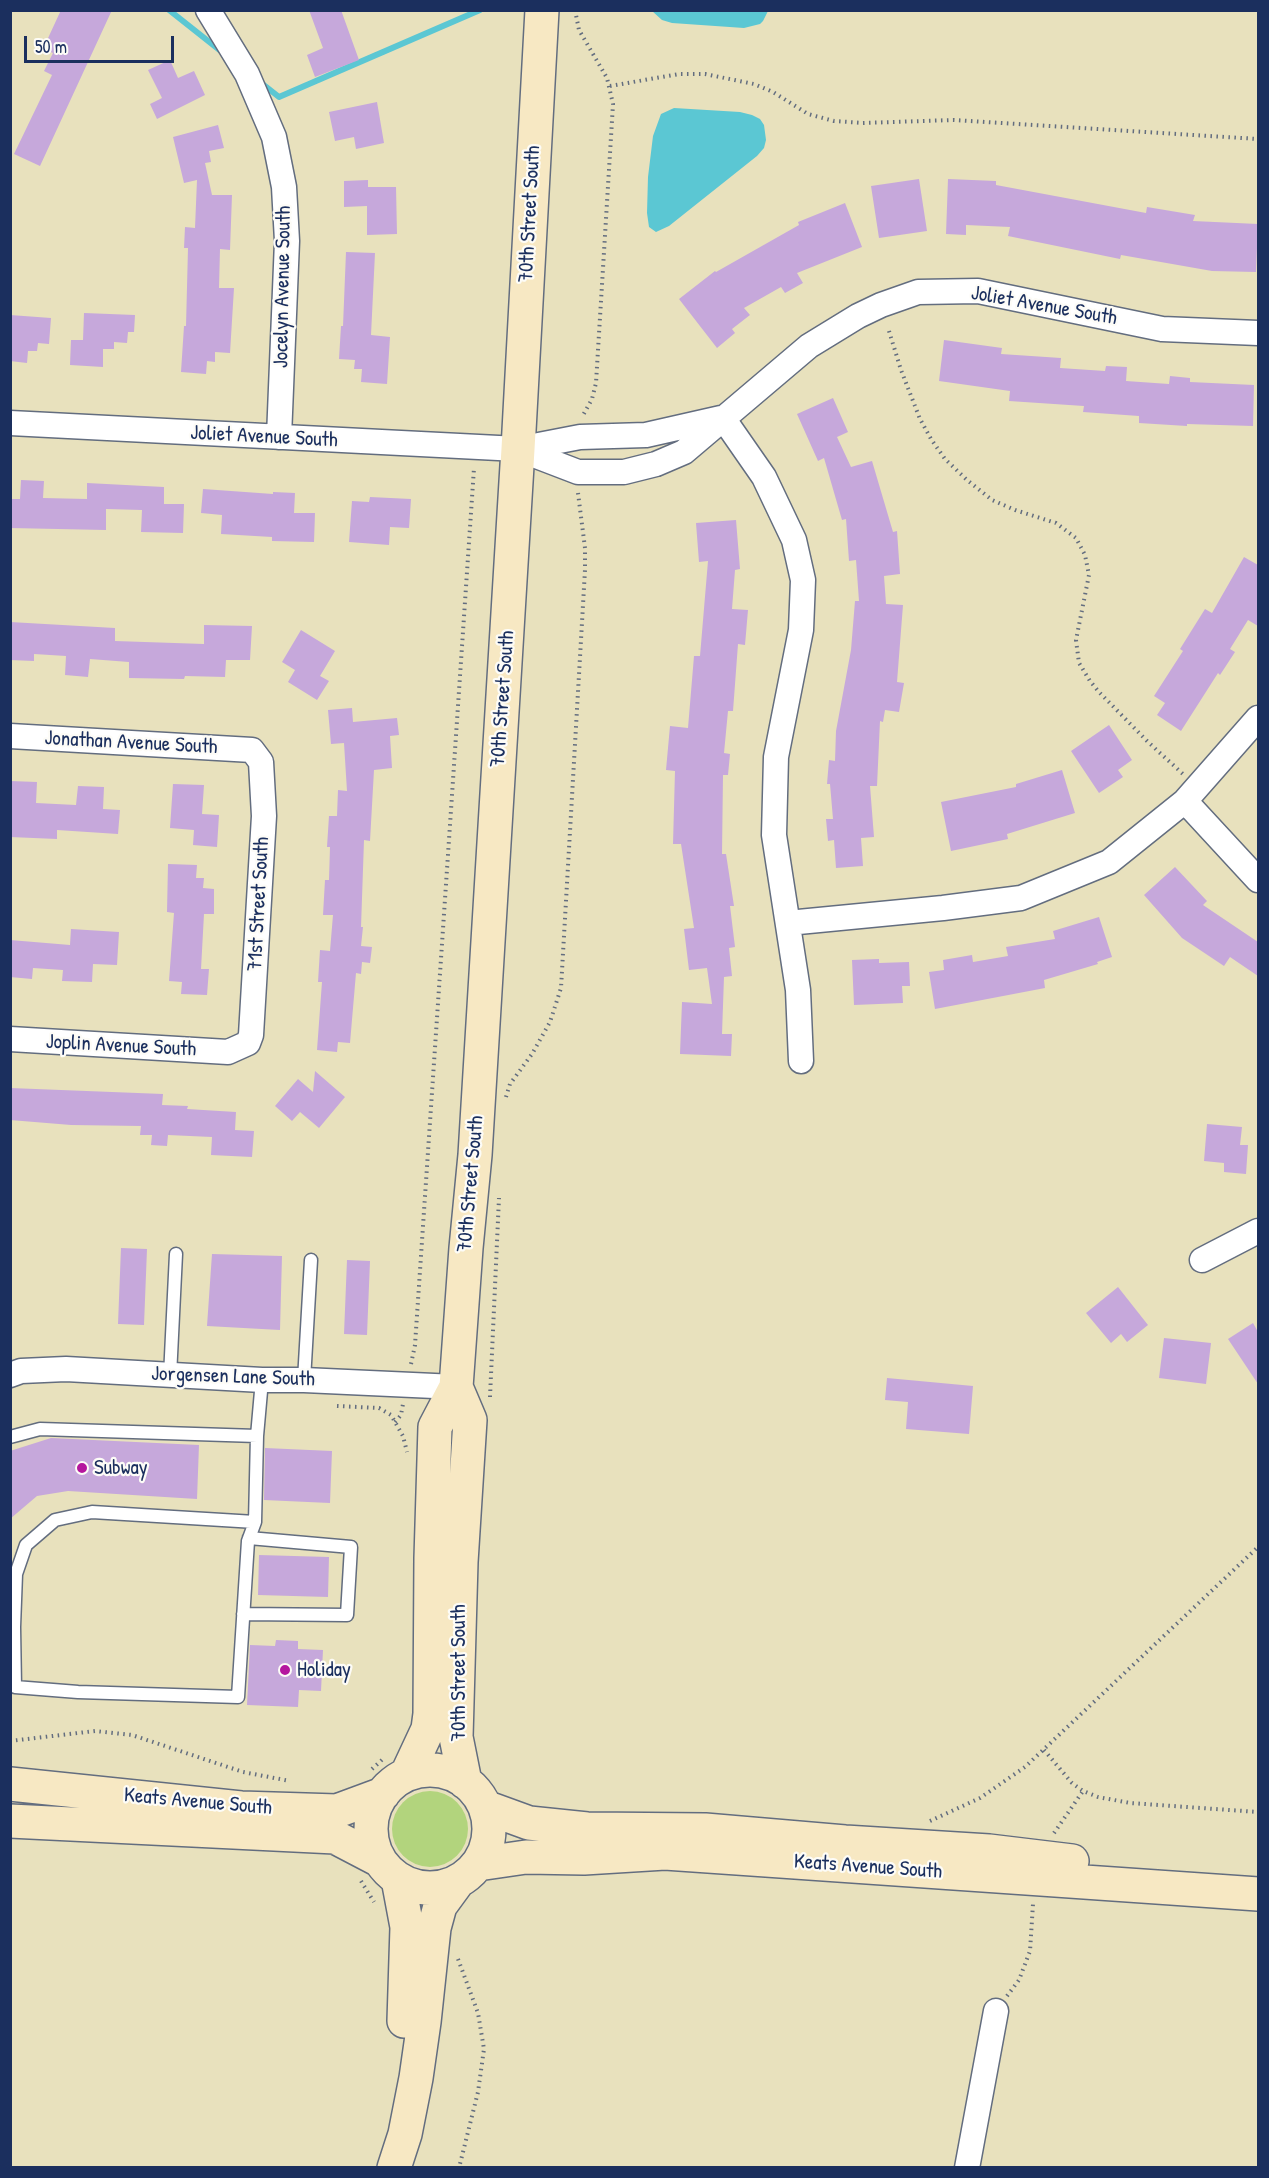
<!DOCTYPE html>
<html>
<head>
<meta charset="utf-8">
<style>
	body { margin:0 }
	#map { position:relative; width:1269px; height:2178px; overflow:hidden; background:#e8e1bd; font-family:"Patrick Hand",sans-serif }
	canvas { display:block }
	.frame { position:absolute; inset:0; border:12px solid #1b2f5e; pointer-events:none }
	.scale { position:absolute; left:24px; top:36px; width:150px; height:27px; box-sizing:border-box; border:3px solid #1b2f5e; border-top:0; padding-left:8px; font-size:18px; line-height:21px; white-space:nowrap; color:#1b2f5e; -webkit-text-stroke:4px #fdfcf7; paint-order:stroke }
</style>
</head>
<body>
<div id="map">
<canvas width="1269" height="2178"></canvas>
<div class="frame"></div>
<div class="scale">50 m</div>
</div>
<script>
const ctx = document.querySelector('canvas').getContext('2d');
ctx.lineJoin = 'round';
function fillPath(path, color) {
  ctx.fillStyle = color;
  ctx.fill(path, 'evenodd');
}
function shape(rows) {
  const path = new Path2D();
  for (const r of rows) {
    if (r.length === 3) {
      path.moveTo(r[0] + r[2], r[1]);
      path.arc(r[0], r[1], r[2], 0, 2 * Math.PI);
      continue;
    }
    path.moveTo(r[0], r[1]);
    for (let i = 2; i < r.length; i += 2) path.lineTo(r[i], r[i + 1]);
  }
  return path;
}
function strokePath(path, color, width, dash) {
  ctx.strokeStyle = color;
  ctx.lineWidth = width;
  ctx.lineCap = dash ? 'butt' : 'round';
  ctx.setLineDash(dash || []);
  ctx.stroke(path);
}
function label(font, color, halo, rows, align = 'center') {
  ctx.font = font + ' "Patrick Hand",sans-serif';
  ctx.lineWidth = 4.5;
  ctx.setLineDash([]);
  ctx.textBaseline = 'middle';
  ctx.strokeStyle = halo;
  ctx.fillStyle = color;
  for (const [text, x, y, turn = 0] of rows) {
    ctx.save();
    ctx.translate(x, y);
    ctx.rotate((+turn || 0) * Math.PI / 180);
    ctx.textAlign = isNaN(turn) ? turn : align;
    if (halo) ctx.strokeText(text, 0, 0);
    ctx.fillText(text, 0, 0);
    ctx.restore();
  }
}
const green = shape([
	[430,1829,38]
]);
const water = shape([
	[652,11,768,11,763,21,760,24,744,28,672,23,662,20],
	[674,108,740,112,752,115,760,119,764,125,766,140,764,148,757,156,669,226,656,232,649,227,647,213,648,177,653,136,661,114]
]);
const stream = shape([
	[169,10,222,52],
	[260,82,279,97,480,10]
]);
const building = shape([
	[61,10,112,10,40,166,14,154,52,75,44,71,53,53,43,49],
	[309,10,341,10,359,60,315,77,307,55,323,48],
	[170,60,178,78,194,71,205,95,157,119,150,104,162,98,148,70],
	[377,102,384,143,356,149,354,137,335,141,329,112],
	[218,125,224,148,209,151,211,162,205,163,212,195,232,195,230,250,220,249,219,288,234,288,230,353,215,352,215,362,207,361,206,374,181,372,184,326,186,326,188,248,184,248,185,227,195,228,197,180,184,183,173,137],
	[919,179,927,231,879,238,871,186],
	[948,179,996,181,996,185,1146,213,1147,207,1195,215,1193,221,1258,224,1256,272,1212,271,1121,255,1120,259,1008,236,1010,227,966,225,966,235,946,234],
	[368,180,368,187,396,187,397,234,367,235,367,206,344,207,344,181],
	[845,203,862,247,797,273,803,283,785,293,781,287,744,308,750,315,732,329,735,333,717,348,679,299,715,271,716,272,799,225,798,222],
	[346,252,375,253,371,335,390,337,387,384,361,382,362,369,354,369,355,360,339,359,341,326,343,326],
	[84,313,135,315,134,332,128,332,127,343,114,342,114,349,103,349,103,367,70,365,71,340,83,340],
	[10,315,51,318,49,344,38,343,37,351,28,351,27,363,10,361],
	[944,340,1002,348,1001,354,1061,358,1060,368,1105,371,1106,366,1127,367,1126,381,1169,384,1170,376,1190,378,1190,382,1254,385,1253,426,1187,424,1187,426,1139,423,1139,416,1083,412,1084,406,1009,401,1010,391,939,381],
	[833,398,848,432,837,437,851,467,872,461,893,532,897,531,900,574,884,576,886,604,903,605,897,682,904,683,899,712,885,710,883,722,880,721,877,786,870,786,874,837,861,838,863,866,836,868,834,840,828,841,826,819,833,819,830,784,827,784,829,760,835,761,836,731,851,650,855,601,859,601,856,560,849,561,846,519,842,520,824,458,818,461,797,414],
	[21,480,44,481,43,498,87,499,87,483,164,487,164,504,184,504,183,533,141,532,142,510,106,509,106,530,10,528,10,499,20,499],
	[203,489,273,494,273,492,295,493,294,513,315,513,314,542,272,541,272,537,221,534,222,515,201,513],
	[370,497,411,499,409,528,390,527,389,545,349,542,352,501,369,502],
	[736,520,740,569,735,570,732,609,748,610,745,645,738,644,733,711,728,711,724,753,730,754,728,775,723,775,722,854,726,854,734,906,730,906,735,947,729,948,732,976,724,977,722,1034,732,1034,731,1056,680,1054,682,1002,712,1004,707,968,689,970,684,929,694,928,681,844,673,844,675,771,666,770,670,726,688,728,694,656,700,656,708,561,699,562,696,523],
	[1244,557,1258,565,1258,626,1248,620,1230,649,1235,652,1220,675,1218,673,1181,731,1157,715,1165,703,1154,696,1183,651,1180,649,1205,609,1212,613],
	[10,622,115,628,115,641,204,644,204,625,252,626,250,660,226,660,225,677,185,676,184,679,129,678,129,662,90,659,88,677,65,675,66,656,34,654,34,661,10,660],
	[301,630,335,651,320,676,329,681,317,700,288,682,295,670,282,662],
	[352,708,353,722,397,718,399,735,390,736,392,768,374,770,370,841,364,840,361,927,363,927,361,946,372,947,370,963,362,962,361,974,356,973,350,1043,338,1042,337,1052,317,1050,322,982,318,982,320,950,330,951,333,915,323,915,325,880,329,880,330,847,327,847,329,816,337,816,338,790,347,791,344,743,331,744,328,710],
	[1109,725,1132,760,1118,770,1123,777,1099,793,1071,751],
	[1062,770,1075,813,1007,834,1008,839,951,851,941,802,1016,787,1016,784],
	[10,781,37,782,36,803,76,805,78,786,104,787,103,809,120,810,118,834,57,830,57,839,10,837],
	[173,784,204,785,202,814,219,815,217,847,193,845,194,830,170,828],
	[168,864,197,865,196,878,204,878,203,888,214,889,214,914,204,914,201,969,209,969,207,995,181,994,182,982,169,981,174,913,167,912],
	[1175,867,1207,901,1203,905,1258,942,1258,976,1230,957,1224,966,1182,938,1144,895],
	[1099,917,1112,957,1097,962,1098,964,1044,980,1045,988,935,1009,929,972,944,970,943,960,972,955,973,962,1008,956,1006,947,1055,939,1053,931],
	[71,929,119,932,117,965,93,964,92,982,62,981,63,970,33,968,32,979,10,977,10,940,70,945],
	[879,959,879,963,909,962,910,986,902,986,903,1003,854,1005,852,960],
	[315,1071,345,1097,319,1128,300,1112,292,1121,275,1106,298,1079,313,1092],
	[10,1088,163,1094,162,1105,188,1106,187,1109,236,1112,235,1130,254,1131,252,1157,211,1155,212,1137,168,1135,167,1146,151,1145,152,1135,140,1135,141,1126,71,1125,10,1120],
	[1207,1124,1242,1127,1240,1145,1248,1145,1246,1174,1224,1172,1224,1163,1204,1161],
	[121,1248,147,1249,144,1325,118,1324],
	[212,1254,282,1256,280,1330,207,1326],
	[347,1260,370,1261,367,1335,344,1334],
	[1118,1287,1148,1325,1127,1342,1121,1334,1111,1343,1086,1313],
	[1253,1323,1258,1332,1258,1384,1228,1339],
	[1164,1338,1211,1343,1206,1384,1159,1378],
	[887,1378,973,1386,969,1434,906,1429,908,1402,885,1400],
	[51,1438,199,1445,197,1499,68,1491,37,1496,10,1519,10,1451],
	[265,1448,332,1451,330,1503,264,1500],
	[259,1555,329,1557,328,1597,258,1595],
	[276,1640,298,1641,298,1649,323,1650,321,1691,299,1690,298,1707,247,1705,250,1645,275,1646]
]);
const path = shape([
	[575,10,579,30,607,78,613,104,596,383,592,399,582,417],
	[610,86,679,74,705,74,754,84,773,92,808,114,834,121,863,123,953,120,1258,139],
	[889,331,901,370,920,419,931,439,945,459,967,480,992,500,1015,510,1056,523,1076,538,1085,555,1089,575,1076,640,1079,663,1090,681,1099,692,1148,742,1183,774],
	[506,1097,510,1084,532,1054,550,1022,561,988,585,570,585,548,578,493],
	[411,1364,415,1345,474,468],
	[490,1397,499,1198],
	[337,1406,379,1408,391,1415,403,1436,407,1452],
	[395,1422,401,1415,403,1404],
	[10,1741,95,1731,132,1735,243,1772,290,1781],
	[1044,1750,1072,1783,1083,1791,1098,1797,1130,1803,1258,1812],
	[372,1769,384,1758],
	[930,1821,980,1798,1025,1767,1258,1547],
	[1054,1833,1083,1791],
	[361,1881,374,1902],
	[458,1959,478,2013,484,2049,478,2092,459,2168],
	[1007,1996,1019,1980,1030,1951,1033,1904]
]);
const lane = shape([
	[170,1376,176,1254],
	[304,1380,311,1260],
	[10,1437,40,1429,257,1436],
	[243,1614,347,1615,351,1547,249,1538],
	[10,1627,14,1627,16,1574,26,1545,55,1520,92,1512,255,1522,257,1436,262,1380],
	[14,1627,15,1687,78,1692,238,1697,248,1541,255,1522]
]);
const street = shape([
	[208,10,247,74,274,137,284,187,287,241,279,437],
	[723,418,764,477,794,540,803,580,801,630,776,757,774,835,798,990,801,1061],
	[10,423,518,449,580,437,646,435,721,418],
	[518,449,578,472,624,472,656,464,684,452,809,346,858,316,881,305,918,292,978,291,1162,329,1258,333],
	[10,736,252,750,261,762,264,816,251,1035,248,1043,228,1052,10,1039],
	[1185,801,1258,880],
	[788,923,943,908,1021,898,1109,862,1185,801,1258,718],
	[1202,1260,1258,1231],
	[10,1375,21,1371,66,1369,262,1380,304,1380,456,1387],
	[967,2168,996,2011]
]);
const secondary = shape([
	[456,1387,470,1420,461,1562,456,1737,465,1782],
	[430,1829,59],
	[407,1774,428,1729,430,1714,431,1558,435,1427,456,1387,466,1248,475,1155,518,449,542,10],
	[10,1784,241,1808,337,1811,383,1794],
	[485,1807,529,1823,587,1829,705,1830,845,1842,989,1851,1072,1861],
	[10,1821,335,1837,379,1860],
	[478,1864,526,1857,584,1858,665,1853,1258,1894],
	[398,1879,407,1927,404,2021],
	[394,2168,405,2134,416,2078,424,2022,434,1928,440,1906,459,1880]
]);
const markers = [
	[82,1468,6,"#b5179e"],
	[285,1670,6,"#b5179e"]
];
const streetNames = [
	["70th Street South",530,214,-87],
	["Jocelyn Avenue South",283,287,-89],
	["Joliet Avenue South",1044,306,10],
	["Joliet Avenue South",264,437,3],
	["70th Street South",503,699,-86],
	["Jonathan Avenue South",131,743,3],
	["71st Street South",259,904,-87],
	["Joplin Avenue South",121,1046,3],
	["70th Street South",471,1184,-85],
	["Jorgensen Lane South",233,1377,2],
	["70th Street South",459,1673,-90],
	["Keats Avenue South",198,1802,5],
	["Keats Avenue South",868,1867,4]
];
const poiNames = [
	["Subway",94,1468],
	["Holiday",297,1670]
];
fillPath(green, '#b2d47d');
fillPath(water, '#5bc7d3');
strokePath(stream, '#5bc7d3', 6);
fillPath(building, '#c6a8db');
strokePath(lane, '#636d7f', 15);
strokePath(street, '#636d7f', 27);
strokePath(secondary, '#636d7f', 36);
strokePath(path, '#636d7f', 4, [1.5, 4.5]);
strokePath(lane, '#fff', 12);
strokePath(street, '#fff', 24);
strokePath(secondary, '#f7e8c3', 33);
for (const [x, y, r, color] of markers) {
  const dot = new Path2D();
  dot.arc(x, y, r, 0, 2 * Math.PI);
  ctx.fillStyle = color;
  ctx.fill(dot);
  strokePath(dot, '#fdfcf7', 2);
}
label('21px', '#1b2f5e', '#fdfcf7', streetNames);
label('21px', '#1b2f5e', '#fdfcf7', poiNames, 'left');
</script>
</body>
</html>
